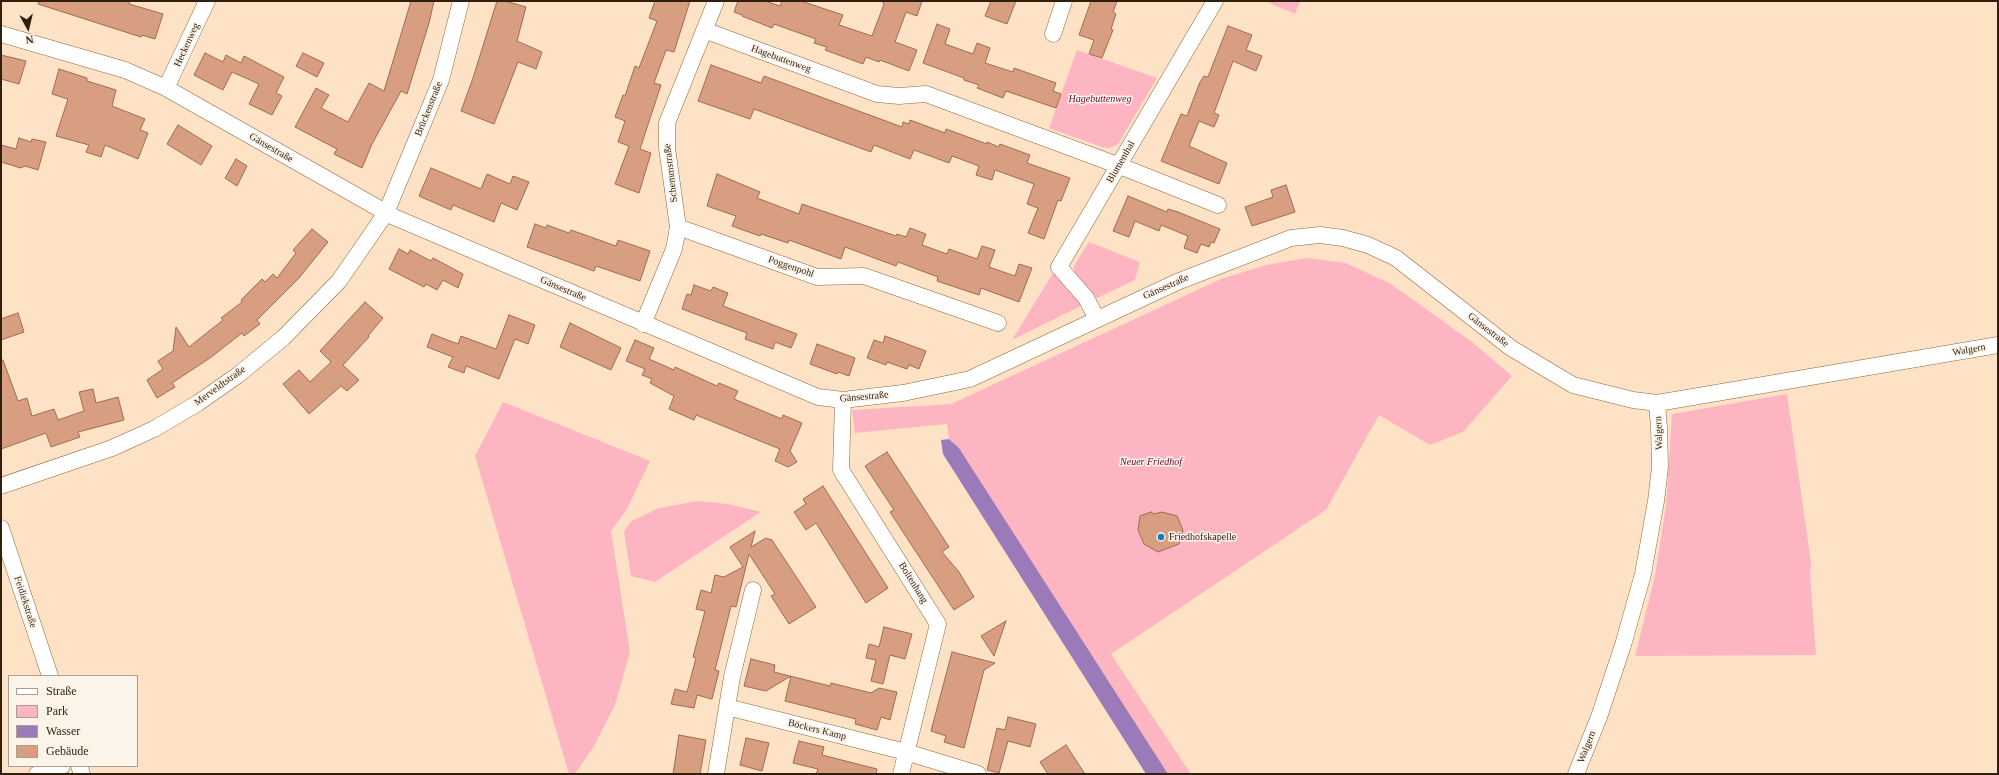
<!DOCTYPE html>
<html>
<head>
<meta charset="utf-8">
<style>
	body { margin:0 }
	#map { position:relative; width:1999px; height:775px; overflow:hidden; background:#fee2c6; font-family:"Times New Roman",serif }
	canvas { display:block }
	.frame { position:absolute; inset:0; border:2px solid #301f0c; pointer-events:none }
	.legend { position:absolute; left:8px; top:675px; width:130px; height:92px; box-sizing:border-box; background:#fcf3e9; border:1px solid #aa9e91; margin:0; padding:5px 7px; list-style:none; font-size:12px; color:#301f0c }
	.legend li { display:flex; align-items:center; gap:8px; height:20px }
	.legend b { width:20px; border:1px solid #aa9e91 }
	.north { position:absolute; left:8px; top:8px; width:40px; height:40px; -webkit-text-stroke:3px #fcf3e9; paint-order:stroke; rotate:172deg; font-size:11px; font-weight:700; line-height:16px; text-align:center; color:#301f0c }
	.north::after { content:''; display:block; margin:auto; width:14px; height:18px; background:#301f0c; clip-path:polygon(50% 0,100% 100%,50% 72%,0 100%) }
</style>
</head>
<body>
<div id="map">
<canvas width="1999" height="775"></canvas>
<div class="frame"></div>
<ul class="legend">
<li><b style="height:5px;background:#fff"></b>Straße</li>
<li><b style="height:11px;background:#feb5c2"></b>Park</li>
<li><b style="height:11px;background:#9b7aba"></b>Wasser</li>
<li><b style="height:11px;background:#d89e81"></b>Gebäude</li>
</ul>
<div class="north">N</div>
</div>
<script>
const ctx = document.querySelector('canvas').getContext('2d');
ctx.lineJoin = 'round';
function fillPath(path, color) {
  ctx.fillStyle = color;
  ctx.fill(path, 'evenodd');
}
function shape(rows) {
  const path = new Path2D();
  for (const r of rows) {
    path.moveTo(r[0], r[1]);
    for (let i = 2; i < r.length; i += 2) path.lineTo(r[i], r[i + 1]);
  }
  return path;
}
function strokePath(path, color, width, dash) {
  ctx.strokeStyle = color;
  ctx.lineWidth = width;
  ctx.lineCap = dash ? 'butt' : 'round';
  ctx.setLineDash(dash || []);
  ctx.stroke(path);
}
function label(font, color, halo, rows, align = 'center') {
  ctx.font = font + ' "Times New Roman",serif';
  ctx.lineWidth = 3;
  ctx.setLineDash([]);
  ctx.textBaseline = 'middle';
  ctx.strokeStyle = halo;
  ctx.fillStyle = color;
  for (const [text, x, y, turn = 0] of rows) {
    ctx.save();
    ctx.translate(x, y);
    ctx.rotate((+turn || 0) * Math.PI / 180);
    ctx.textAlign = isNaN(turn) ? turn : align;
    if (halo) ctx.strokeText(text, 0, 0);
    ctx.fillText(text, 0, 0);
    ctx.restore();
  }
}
const green = shape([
	[1265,1,1300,1,1295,14],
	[1077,50,1157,78,1118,144,1110,148,1102,147,1049,128],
	[1089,242,1140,262,1135,280,1097,298,1074,274,1074,266],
	[1307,258,1346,263,1391,284,1472,342,1512,376,1463,432,1430,445,1379,415,1326,510,1111,654,1191,774,1168,774,959,448,949,439,947,424,855,433,852,410,951,404,1221,279,1266,265],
	[1053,273,1083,305,1012,340],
	[1787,394,1811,563,1810,575,1816,655,1635,656,1655,576,1666,505,1672,414],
	[503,402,650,461,627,509,611,531,630,652,615,705,594,746,575,774,569,774,475,456],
	[698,501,728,504,761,512,655,582,631,576,624,532,630,522,659,508]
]);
const water = shape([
	[949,439,959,448,1168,774,1146,774,943,454,941,440]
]);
const building = shape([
	[39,1,130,1,129,4,163,14,155,39,142,35,141,37,38,4,39,1],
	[411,1,434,1,429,23,407,94,401,91,372,144,362,168,334,154,337,149,295,127,316,88,329,95,321,108,348,122,369,83,384,91,411,1],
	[497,1,505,1,526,7,517,41,542,52,536,69,518,62,494,124,461,111,473,78,497,1],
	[655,1,690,1,674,52,666,50,654,83,661,85,640,149,651,153,639,193,615,184,629,146,618,142,625,121,615,117,623,95,625,96,635,66,639,68,657,21,649,18,655,1],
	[738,1,765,1,780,6,782,1,801,1,843,15,839,25,872,36,884,4,882,1,922,1,917,16,906,12,895,42,917,50,909,71,880,60,879,62,866,57,863,64,825,50,827,47,814,43,816,39,774,24,772,28,742,16,742,15,734,12,738,1],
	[991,1,1016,1,1007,24,985,16,991,1],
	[1091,1,1117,1,1113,12,1116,14,1111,29,1113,30,1102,58,1089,54,1094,40,1079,35,1091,1],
	[937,24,950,29,945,44,973,54,977,43,990,48,985,63,1013,72,1014,68,1056,83,1053,91,1061,94,1056,108,1006,91,1003,98,977,88,979,85,964,80,964,78,923,63,937,24],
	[1228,26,1252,35,1246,50,1262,56,1256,71,1233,61,1214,113,1219,115,1214,127,1199,121,1189,146,1227,163,1219,184,1161,161,1181,114,1187,116,1200,82,1204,76,1208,77,1228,26],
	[205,53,223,62,226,55,241,63,244,56,284,77,276,93,282,96,272,115,249,104,259,84,232,72,223,90,194,75,205,53],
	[303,53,324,63,317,77,296,66,303,53],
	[1,55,26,61,19,84,1,79,1,55],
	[711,65,761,83,764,76,902,127,903,122,909,124,910,120,945,133,946,129,987,144,987,142,999,147,1000,144,1030,155,1027,163,1070,178,1061,201,1058,200,1044,239,1028,233,1038,208,1027,204,1034,184,995,170,992,180,976,175,979,166,952,156,949,163,914,150,910,159,874,145,871,152,754,109,750,119,698,101,711,65],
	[59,69,87,78,87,81,116,90,112,106,145,119,140,130,148,133,138,159,105,145,101,157,86,152,89,145,56,136,68,99,52,94,59,69],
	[178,125,212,146,201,165,167,144,178,125],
	[19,138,31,142,32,139,46,142,38,170,25,166,21,168,1,162,1,145,16,149,19,138],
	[236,159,247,166,237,186,225,178,236,159],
	[431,168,481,189,487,174,510,184,513,176,529,182,517,210,501,203,494,222,453,205,451,210,419,196,431,168],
	[717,174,760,192,757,198,799,214,802,204,896,236,897,234,906,237,910,228,926,234,922,245,947,254,949,249,977,259,982,246,995,250,989,267,1015,276,1019,264,1032,268,1019,302,981,288,979,295,937,281,938,277,898,262,896,266,845,247,841,259,789,240,788,243,761,234,760,236,732,226,736,216,707,206,717,174],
	[1286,185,1295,212,1252,226,1245,207,1273,197,1271,190,1286,185],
	[1128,196,1167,212,1168,209,1178,212,1220,229,1214,243,1211,242,1209,247,1201,244,1197,253,1184,248,1188,236,1161,225,1159,231,1135,221,1129,237,1113,231,1128,196],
	[535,224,546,228,547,225,569,233,571,230,616,246,618,240,650,251,640,281,596,266,594,271,527,247,535,224],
	[312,229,328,242,299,278,257,320,260,324,244,336,242,333,210,358,172,383,175,387,157,398,147,380,163,369,158,361,173,351,176,327,189,347,223,320,221,318,242,302,241,300,262,279,265,282,273,274,277,278,296,253,293,250,312,229],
	[399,249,408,254,410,250,431,261,433,258,463,274,458,288,443,280,437,290,426,284,424,287,389,269,399,249],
	[694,285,711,291,713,287,728,293,723,306,797,334,791,348,775,342,773,349,745,339,747,333,682,309,687,294,691,295,694,285],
	[365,302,383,318,368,336,369,337,343,365,359,380,347,391,341,386,309,414,283,384,299,370,310,382,331,362,320,351,365,302],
	[18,313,24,332,1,340,1,319,18,313],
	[509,315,535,325,528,344,515,339,499,379,466,366,464,373,448,367,453,357,427,347,432,334,458,344,461,336,496,349,509,315],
	[570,323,621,348,611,370,560,347,570,323],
	[885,336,926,351,919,369,909,365,907,369,887,362,886,365,867,358,874,340,883,343,885,336],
	[635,340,654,348,649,359,674,370,675,367,717,386,719,383,738,391,734,399,782,419,783,415,802,423,790,451,797,462,788,467,775,461,780,449,696,415,694,420,669,409,674,396,650,383,652,379,642,375,645,369,626,361,635,340],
	[817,344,855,358,849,376,838,372,837,374,810,364,817,344],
	[1,360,3,360,18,401,27,398,32,416,54,409,58,420,84,411,79,392,93,389,96,403,118,397,124,420,78,432,80,437,51,447,46,433,1,449,1,360],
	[887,452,949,547,942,552,959,572,974,597,954,610,890,512,894,510,865,466,887,452],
	[823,486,888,588,866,603,816,523,806,530,794,512,806,504,803,499,823,486],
	[1151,512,1154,514,1162,512,1177,516,1183,530,1179,544,1158,552,1144,544,1138,530,1140,516,1151,512],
	[755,531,751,547,766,538,772,540,816,607,789,624,771,596,775,594,749,554,736,607,731,606,715,670,719,671,712,699,697,695,694,708,671,704,675,689,687,692,696,658,693,657,705,611,696,609,701,590,711,593,715,575,724,577,743,567,730,547,755,531],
	[1006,621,994,656,981,636,1006,621],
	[884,627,912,634,905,659,890,655,883,684,871,681,876,660,866,658,869,644,879,647,884,627],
	[952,652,995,663,984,670,964,748,944,742,946,736,931,731,952,652],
	[751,659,775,665,774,672,830,686,831,683,871,693,879,688,897,692,890,720,881,717,877,730,855,724,856,719,785,701,791,676,766,691,744,686,751,659],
	[1008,717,1036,724,1030,747,1008,741,999,773,987,770,997,728,1005,730,1008,717],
	[679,735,706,740,700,774,673,774,679,735],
	[746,738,769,743,762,771,740,765,746,738],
	[799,741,824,747,822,755,877,769,876,774,816,774,818,769,793,763,799,741],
	[1066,745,1085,774,1048,774,1040,762,1066,745]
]);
const minor = shape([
	[704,30,877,94,899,96,926,94,1120,166,1218,205],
	[1,34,125,70,166,88,394,217,818,397,843,400,903,393,970,379,1177,282,1291,238,1320,235,1343,238,1368,245,1396,258,1511,348,1573,385,1633,400,1657,403,1681,399,1998,345],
	[1053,34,1064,1],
	[166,88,207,1],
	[678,227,817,277,864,276,998,323],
	[1097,319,1086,298,1059,267,1215,1],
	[643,324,674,249,678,227,667,148,667,123,716,1],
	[843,400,841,470,938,624,901,774],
	[1,486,112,448,154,429,198,403,238,375,283,338,339,281,386,213,441,80,461,1],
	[1,528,50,676],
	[727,707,732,677,753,590],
	[79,766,82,774],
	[37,774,62,766],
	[716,774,727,707,906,752,978,774],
	[1576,774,1599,717,1623,645,1643,574,1656,501,1660,467,1659,427,1657,403]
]);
const markers = [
	[1161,537,4,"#127bc6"]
];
const streetNames = [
	["Heckenweg",187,45,-65],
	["Hagebuttenweg",781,59,20],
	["Brückenstraße",429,109,-68],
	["Gänsestraße",271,148,30],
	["Blumenthal",1121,162,-60],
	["Schemmstraße",671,173,-97],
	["Poggenpohl",791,267,19],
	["Gänsestraße",1166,287,-24],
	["Gänsestraße",563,289,23],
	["Gänsestraße",1488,330,38],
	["Walgern",1969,350,-10],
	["Merveldtstraße",220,386,-36],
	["Gänsestraße",864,397,-5],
	["Walgern",1659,433,-92],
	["Boltenhang",913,583,58],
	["Feidiekstraße",25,602,72],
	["Böckers Kamp",817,730,14],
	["Walgern",1587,747,-68]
];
const parkNames = [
	["Hagebuttenweg",1100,99],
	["Neuer Friedhof",1151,462]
];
const poiNames = [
	["Friedhofskapelle",1169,537]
];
fillPath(green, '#feb5c2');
fillPath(water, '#9b7aba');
fillPath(building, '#d89e81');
strokePath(building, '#a06a4f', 1);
strokePath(minor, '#8e6538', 17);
strokePath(minor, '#fff', 16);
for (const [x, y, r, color] of markers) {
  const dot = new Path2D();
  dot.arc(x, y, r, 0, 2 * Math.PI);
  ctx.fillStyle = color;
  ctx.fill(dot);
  strokePath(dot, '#fcf3e9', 1.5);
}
label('10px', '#301f0c', '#fcf3e9', streetNames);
label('italic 10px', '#6c092e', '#fcf3e9', parkNames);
label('10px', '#301f0c', '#fcf3e9', poiNames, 'left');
</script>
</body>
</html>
